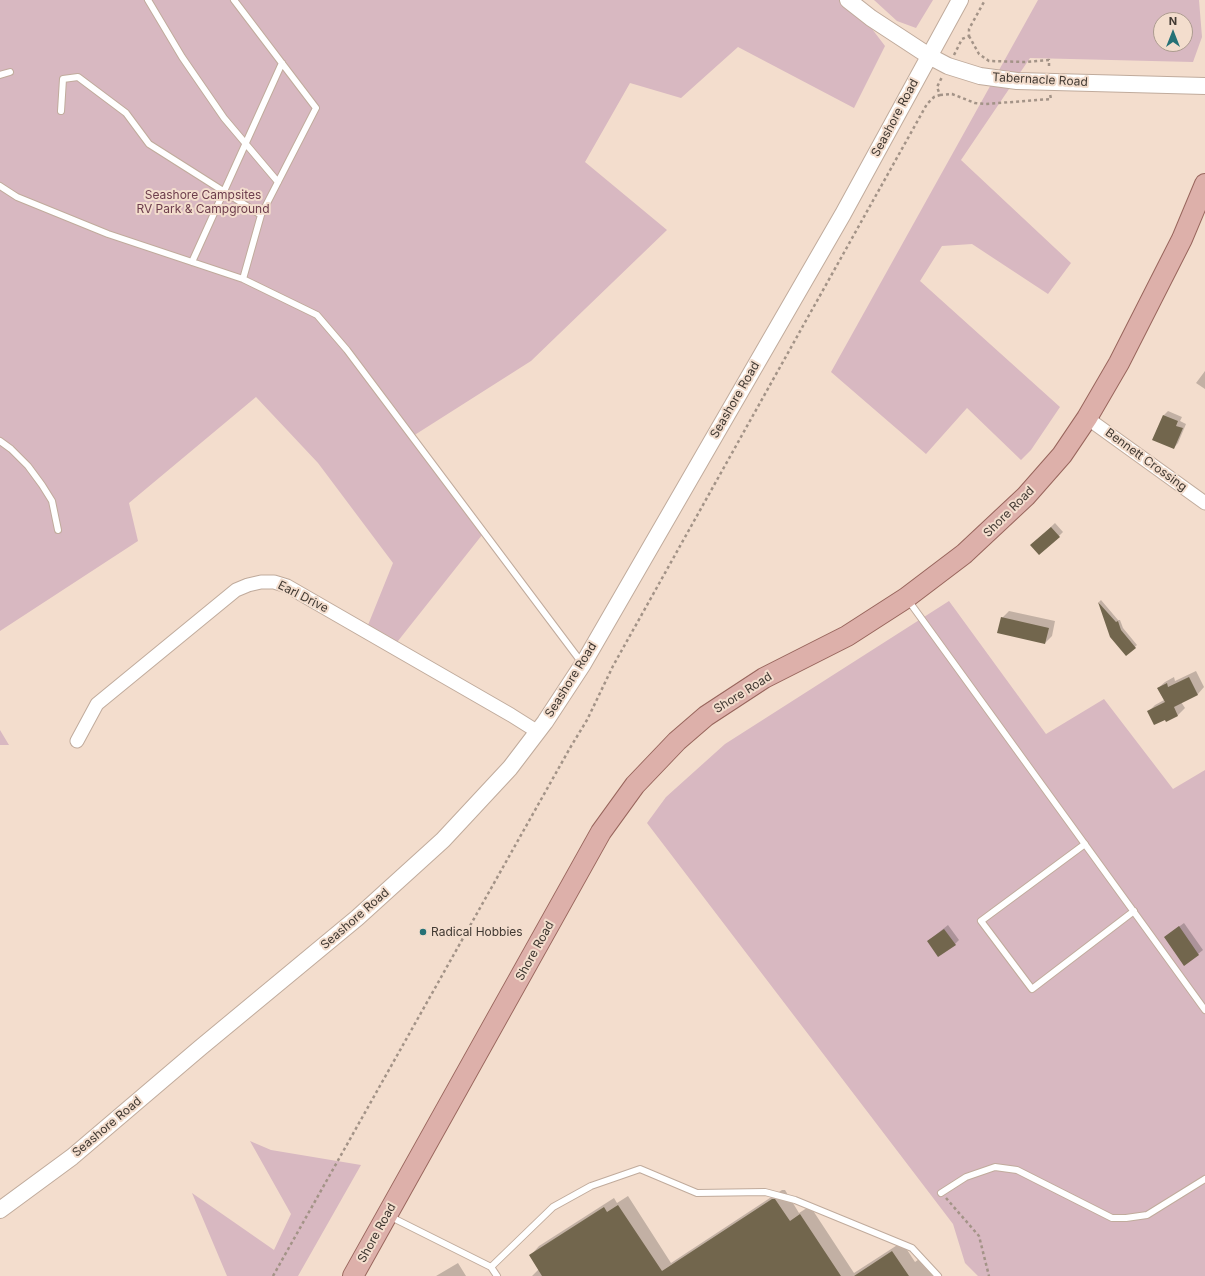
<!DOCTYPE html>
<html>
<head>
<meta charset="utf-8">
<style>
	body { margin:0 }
	#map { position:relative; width:1205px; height:1276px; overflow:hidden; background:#f3ddcd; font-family:Inter,sans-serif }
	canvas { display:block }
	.north { position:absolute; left:1153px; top:12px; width:40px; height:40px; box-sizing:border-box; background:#f3ddcd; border:1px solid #ac9b8f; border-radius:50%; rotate:0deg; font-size:11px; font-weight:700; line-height:16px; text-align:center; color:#413932 }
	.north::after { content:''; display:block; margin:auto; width:14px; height:18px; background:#267176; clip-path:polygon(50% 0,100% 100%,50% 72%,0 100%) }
</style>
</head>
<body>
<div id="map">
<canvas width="1205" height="1276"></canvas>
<div class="north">N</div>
</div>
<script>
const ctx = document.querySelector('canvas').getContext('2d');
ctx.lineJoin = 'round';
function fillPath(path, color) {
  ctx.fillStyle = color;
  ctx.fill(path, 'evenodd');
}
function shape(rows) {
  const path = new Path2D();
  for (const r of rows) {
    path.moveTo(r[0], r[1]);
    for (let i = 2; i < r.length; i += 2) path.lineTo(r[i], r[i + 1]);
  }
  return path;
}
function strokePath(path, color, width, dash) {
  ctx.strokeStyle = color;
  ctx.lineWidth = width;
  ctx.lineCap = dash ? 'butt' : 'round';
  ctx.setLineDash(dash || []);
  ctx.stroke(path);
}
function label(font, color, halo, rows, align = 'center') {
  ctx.font = font + ' Inter,sans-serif';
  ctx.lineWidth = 4;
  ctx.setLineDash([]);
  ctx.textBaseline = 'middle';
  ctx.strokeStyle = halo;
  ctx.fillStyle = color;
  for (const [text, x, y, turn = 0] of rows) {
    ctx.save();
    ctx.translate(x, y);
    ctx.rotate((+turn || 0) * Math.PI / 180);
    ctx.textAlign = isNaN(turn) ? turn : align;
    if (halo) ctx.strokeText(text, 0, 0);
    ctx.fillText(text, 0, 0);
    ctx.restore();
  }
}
const green = shape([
	[0,0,839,0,863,17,885,46,854,108,738,47,681,98,630,83,585,162,667,230,531,361,413,436,486,530,394,646,366,630,393,563,318,463,256,397,129,503,138,541,0,631],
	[874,0,933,0,916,28,897,21],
	[1038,0,1199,0,1202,37,1193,62,1030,58,961,160,1071,263,1048,294,972,244,942,246,920,281,1060,407,1031,450,1021,460,967,408,926,454,831,372],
	[1161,20,1185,20,1185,44,1161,44],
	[949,601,1046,734,1104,699,1173,789,1205,770,1205,1276,978,1276,965,1263,953,1224,647,823,666,797,725,744],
	[0,730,9,745,0,745],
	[250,1141,271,1150,361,1165,298,1276,227,1276,192,1193,274,1250,291,1214]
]);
const shadow = shape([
	[1205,371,1205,389,1196,383],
	[1168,411,1182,417,1180,421,1186,424,1178,443,1174,448,1164,415],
	[1055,523,1063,532,1059,536,1036,541],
	[1101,600,1118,620,1120,620,1123,628,1137,645,1126,655,1111,636,1099,602],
	[1009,611,1055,621,1052,636,1045,643,1002,618],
	[1196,671,1204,687,1198,694,1181,702,1185,708,1178,715,1166,721,1165,719,1148,712,1155,705,1164,700,1158,688,1165,682,1174,677,1175,681],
	[1184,923,1203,950,1198,954,1165,937],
	[948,925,959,940,955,944,928,941],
	[782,1190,785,1190,799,1213,810,1206,854,1273,902,1242,915,1262,922,1257,935,1276,532,1276,539,1269,530,1256,539,1246,614,1198,617,1203,628,1196,671,1263],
	[458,1263,466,1276,436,1276]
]);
const building = shape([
	[1163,415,1178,421,1176,426,1183,428,1174,449,1152,440],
	[1051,527,1060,537,1039,555,1030,545],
	[1098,602,1116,622,1118,621,1121,630,1136,648,1126,656,1110,637],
	[1001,617,1049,628,1045,644,997,633],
	[1189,677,1198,695,1174,707,1178,716,1166,722,1165,720,1154,725,1147,711,1165,702,1157,688,1167,683,1168,687],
	[1179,926,1199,955,1184,966,1164,937],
	[944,929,956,945,938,957,927,941],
	[772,1199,775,1199,790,1221,800,1214,841,1276,542,1276,529,1255,604,1207,607,1212,618,1205,662,1271],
	[892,1251,909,1276,854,1276]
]);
const path = shape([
	[969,36,979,54,989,61,1025,62,1049,60,1049,69],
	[954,55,962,39,969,36,969,29,985,0],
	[940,95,952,94,975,103,986,104,1051,99,1050,94],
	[946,1198,979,1236,989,1276],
	[273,1276,570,748,587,720,613,666,927,104,934,97,940,95,937,87,942,77]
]);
const service = shape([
	[148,0,182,57,224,118,278,182],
	[0,75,10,72],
	[61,111,63,79,78,77,126,113,149,144,261,215],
	[0,186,17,197,108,234,243,279,261,215,316,108,234,0],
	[192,262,282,63],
	[243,279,317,315,347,350,582,663],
	[0,441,11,449,28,466,42,485,52,501,58,530],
	[908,600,1205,1010],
	[1085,844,981,921,1032,989,1134,911],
	[941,1193,966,1177,995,1167,1017,1170,1112,1218,1126,1218,1147,1215,1205,1179],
	[389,1216,491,1267,497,1276],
	[491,1267,553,1207,591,1186,640,1169,697,1193,765,1192,795,1200,912,1248,938,1276]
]);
const minor = shape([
	[1087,418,1205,503],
	[77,741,97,704,236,590,248,585,261,582,274,582,287,586,511,715,538,732]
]);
const tertiary = shape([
	[848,0,871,18,929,56,948,66,980,76,1017,81,1205,86],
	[0,1210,72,1157,200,1048,357,918,443,840,510,768,545,722,583,664,843,214,960,0]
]);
const primary = shape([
	[353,1276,601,832,635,785,677,741,706,716,764,678,847,636,906,598,964,554,1026,496,1062,455,1087,418,1119,363,1182,239,1205,184]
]);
const markers = [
	[423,932,4,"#267176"]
];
const streetNames = [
	["Tabernacle Road",1040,80,3],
	["Seashore Road",895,118,-62],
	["Seashore Road",735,400,-60],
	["Bennett Crossing",1146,460,36],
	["Shore Road",1009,512,-45],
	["Earl Drive",303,597,27],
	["Seashore Road",571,680,-58],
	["Shore Road",743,693,-32],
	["Seashore Road",355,919,-41],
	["Shore Road",535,951,-61],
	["Seashore Road",107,1127,-40],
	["Shore Road",377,1233,-61]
];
const parkNames = [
	["Seashore Campsites",203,195],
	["RV Park & Campground",203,209]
];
const poiNames = [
	["Radical Hobbies",431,932]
];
fillPath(green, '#d8b8c1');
fillPath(shadow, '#0003');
fillPath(building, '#72664d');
strokePath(service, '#c0ab9c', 8);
strokePath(minor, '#c0ab9c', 15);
strokePath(tertiary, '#c0ab9c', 18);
strokePath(primary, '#98655c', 22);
strokePath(path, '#a39387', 2.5, [3, 3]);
strokePath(service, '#fff', 6);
strokePath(minor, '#fff', 13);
strokePath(tertiary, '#fff', 16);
strokePath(primary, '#ddb0aa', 20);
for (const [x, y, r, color] of markers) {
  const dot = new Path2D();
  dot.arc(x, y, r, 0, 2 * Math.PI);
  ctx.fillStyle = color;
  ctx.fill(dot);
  strokePath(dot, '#f3ddcd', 1.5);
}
label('12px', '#413932', '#f3ddcd', streetNames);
label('12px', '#6d3d4c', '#f3ddcd', parkNames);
label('12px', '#413932', '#f3ddcd', poiNames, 'left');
</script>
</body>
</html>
